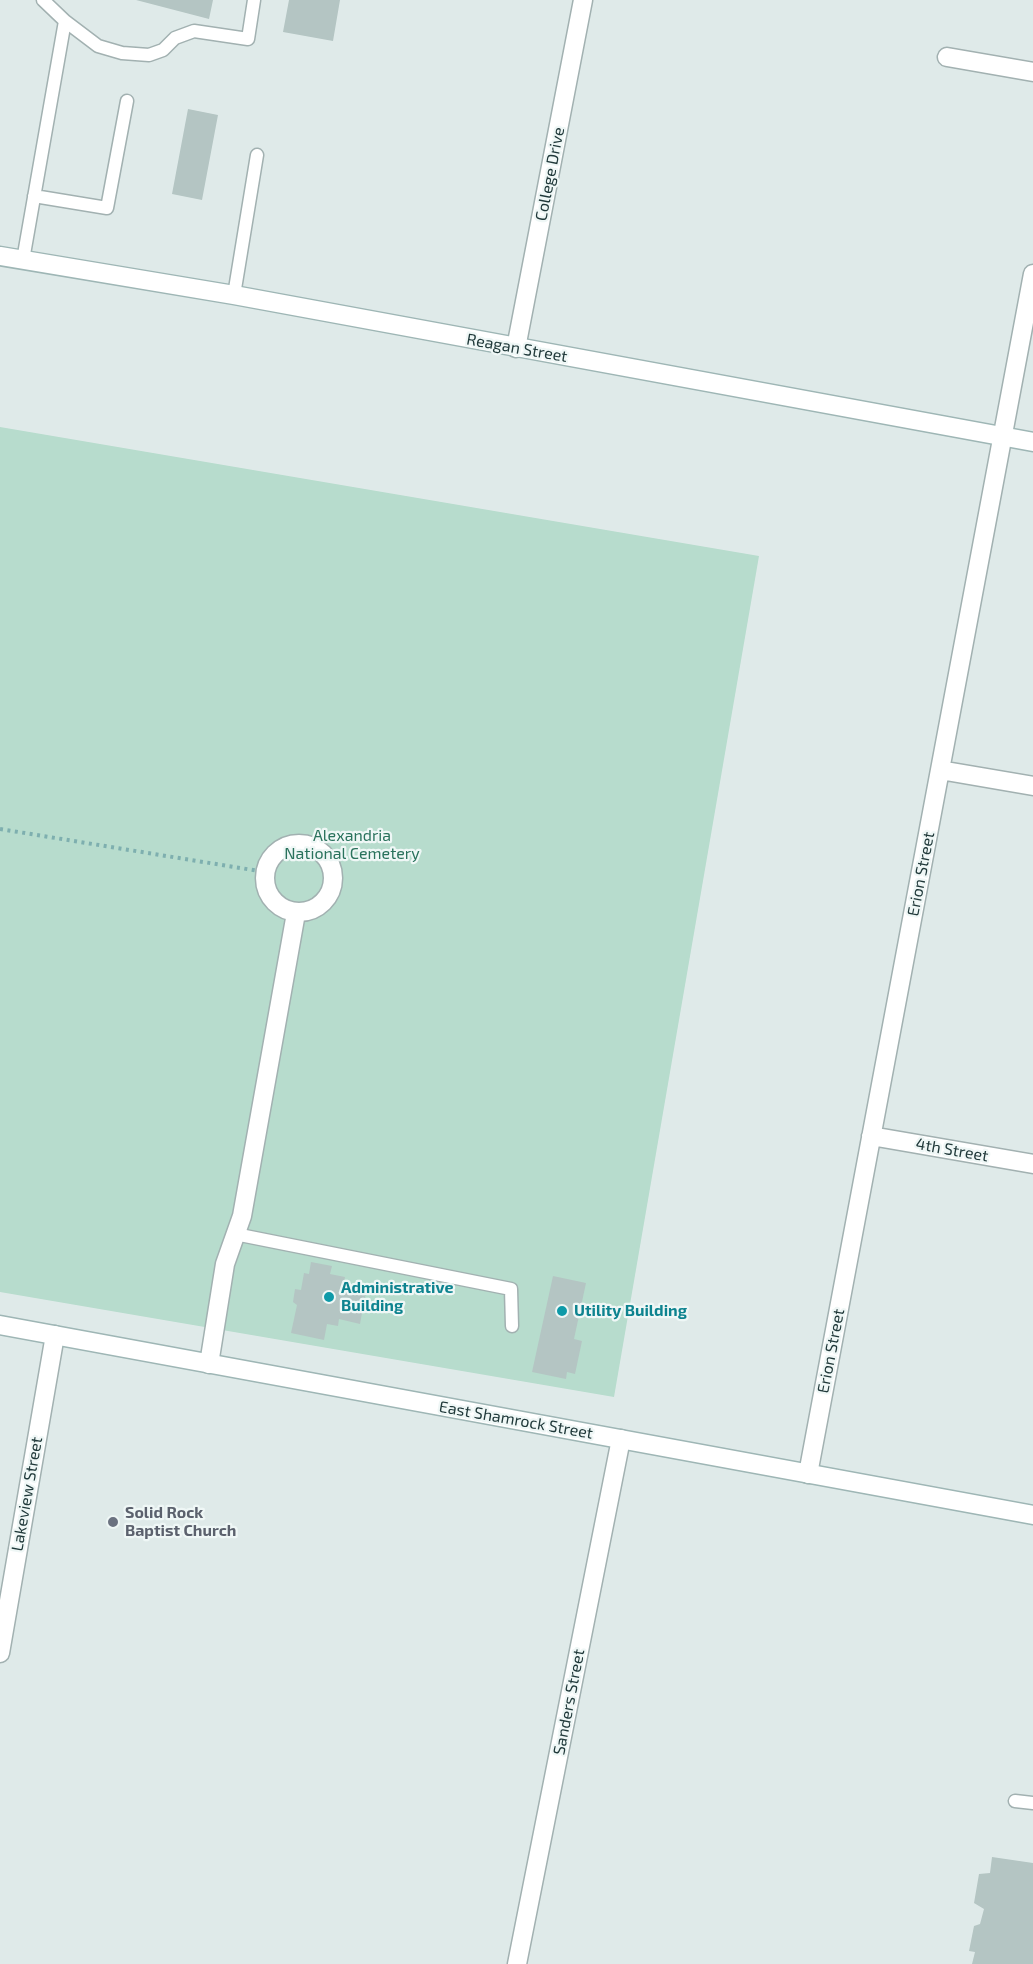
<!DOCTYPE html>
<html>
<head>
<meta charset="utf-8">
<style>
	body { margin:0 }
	canvas { display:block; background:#dfeae9 }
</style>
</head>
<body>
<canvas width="1033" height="1964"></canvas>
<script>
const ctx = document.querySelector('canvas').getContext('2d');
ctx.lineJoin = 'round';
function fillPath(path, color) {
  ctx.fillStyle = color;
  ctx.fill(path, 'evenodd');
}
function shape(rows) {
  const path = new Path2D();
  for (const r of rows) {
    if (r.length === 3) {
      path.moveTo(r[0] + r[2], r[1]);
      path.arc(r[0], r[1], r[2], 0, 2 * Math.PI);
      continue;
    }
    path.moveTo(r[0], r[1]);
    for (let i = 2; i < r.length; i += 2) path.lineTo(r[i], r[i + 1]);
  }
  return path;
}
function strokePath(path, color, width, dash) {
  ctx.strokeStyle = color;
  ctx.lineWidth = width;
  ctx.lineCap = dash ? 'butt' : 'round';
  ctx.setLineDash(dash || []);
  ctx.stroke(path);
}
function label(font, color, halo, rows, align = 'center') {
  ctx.font = font + ' "Exo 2",sans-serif';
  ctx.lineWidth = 4.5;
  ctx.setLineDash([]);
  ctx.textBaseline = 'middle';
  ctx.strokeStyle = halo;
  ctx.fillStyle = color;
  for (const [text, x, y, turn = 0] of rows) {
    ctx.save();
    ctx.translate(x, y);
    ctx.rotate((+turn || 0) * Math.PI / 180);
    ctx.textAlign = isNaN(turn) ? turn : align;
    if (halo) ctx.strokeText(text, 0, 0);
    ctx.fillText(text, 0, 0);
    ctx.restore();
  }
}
const green = shape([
	[0,427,759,556,614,1397,0,1292]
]);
const building = shape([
	[136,0,213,0,209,19],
	[289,0,340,0,333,41,283,32],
	[188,109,218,115,202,200,172,194],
	[311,1262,332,1266,330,1274,345,1277,343,1287,366,1291,360,1324,339,1319,338,1326,327,1324,324,1340,291,1333,297,1305,293,1302,295,1289,301,1290,304,1273,309,1274],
	[553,1276,586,1283,574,1339,582,1341,575,1374,567,1372,566,1379,532,1372],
	[992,1857,1033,1863,1033,1964,972,1964,975,1952,969,1951,974,1926,980,1924,984,1909,974,1903,979,1874,990,1873]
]);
const path = shape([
	[0,829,265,872]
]);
const lane = shape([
	[65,21,98,46,122,53,149,55,163,50,175,38,194,31,248,39,254,0],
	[34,196,107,208,127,101],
	[23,260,65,21,43,0],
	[234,295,257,155],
	[235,1234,511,1289,512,1326],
	[1015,1801,1033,1803]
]);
const street = shape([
	[947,57,1033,72],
	[516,348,583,0],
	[940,770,1033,786],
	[299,878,34],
	[871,1136,1033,1164],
	[209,1364,225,1264,242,1216,296,913],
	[808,1474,1033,274],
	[0,1653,55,1335],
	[517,1964,621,1439]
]);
const secondary = shape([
	[0,256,234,295,1033,442],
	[0,1325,1033,1515]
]);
const markers = [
	[329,1297,6,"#0f9aa8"],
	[562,1311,6,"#0f9aa8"],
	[113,1522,6,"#6b7280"]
];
const streetNames = [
	["College Drive",550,174,-79],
	["Reagan Street",517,348,10],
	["Erion Street",921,874,-79],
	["4th Street",952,1150,10],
	["Erion Street",831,1351,-79],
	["East Shamrock Street",516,1420,10],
	["Lakeview Street",27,1494,-80],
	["Sanders Street",569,1702,-79]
];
const parkNames = [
	["Alexandria",352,836],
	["National Cemetery",352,854]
];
const cultureNames = [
	["Administrative",341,1288],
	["Building",341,1306],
	["Utility Building",574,1311]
];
const worshipNames = [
	["Solid Rock",125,1513],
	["Baptist Church",125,1531]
];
fillPath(green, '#b7dccd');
fillPath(building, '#b4c5c3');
strokePath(lane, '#a2b1b1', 15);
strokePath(street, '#a2b1b1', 21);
strokePath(secondary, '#9eb6b5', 21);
strokePath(path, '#7eafaf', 4, [3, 4.5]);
strokePath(lane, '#fff', 12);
strokePath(street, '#fff', 18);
strokePath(secondary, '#fff', 18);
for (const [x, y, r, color] of markers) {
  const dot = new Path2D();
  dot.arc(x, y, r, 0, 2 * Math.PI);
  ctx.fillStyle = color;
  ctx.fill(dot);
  strokePath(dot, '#eff7f6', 2);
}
label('16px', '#20393a', '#eff7f6', streetNames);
label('16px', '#29725c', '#eff7f6', parkNames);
label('bold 16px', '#0d838f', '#eff7f6', cultureNames, 'left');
label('bold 16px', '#5b616d', '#eff7f6', worshipNames, 'left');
</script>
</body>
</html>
